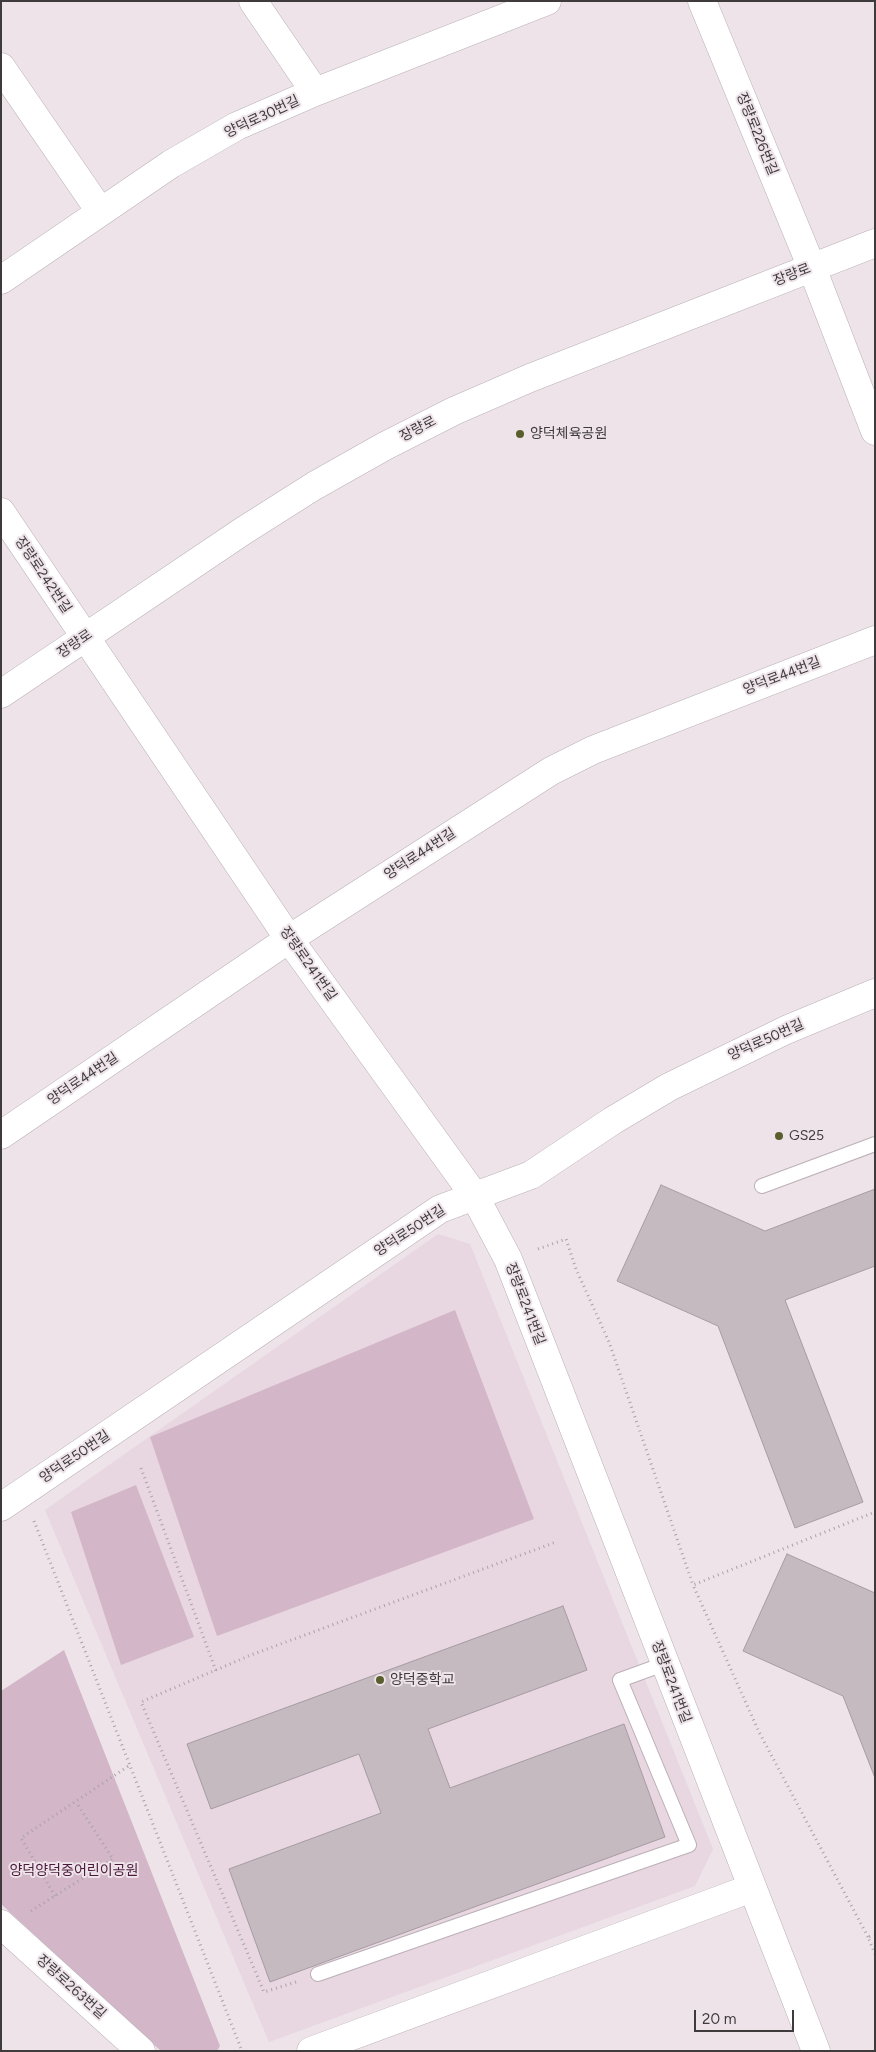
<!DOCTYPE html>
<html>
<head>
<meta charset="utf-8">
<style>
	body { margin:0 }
	#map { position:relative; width:876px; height:2052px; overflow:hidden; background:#ede3e9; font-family:Figtree,sans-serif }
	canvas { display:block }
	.frame { position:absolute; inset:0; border:2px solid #3f3b3d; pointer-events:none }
	.scale { position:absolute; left:694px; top:2010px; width:100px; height:22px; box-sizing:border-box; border:2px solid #3f3b3d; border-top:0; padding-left:6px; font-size:15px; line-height:18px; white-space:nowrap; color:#3f3b3d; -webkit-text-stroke:4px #ede3e9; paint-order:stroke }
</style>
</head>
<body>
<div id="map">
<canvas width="876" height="2052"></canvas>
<div class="frame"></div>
<div class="scale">20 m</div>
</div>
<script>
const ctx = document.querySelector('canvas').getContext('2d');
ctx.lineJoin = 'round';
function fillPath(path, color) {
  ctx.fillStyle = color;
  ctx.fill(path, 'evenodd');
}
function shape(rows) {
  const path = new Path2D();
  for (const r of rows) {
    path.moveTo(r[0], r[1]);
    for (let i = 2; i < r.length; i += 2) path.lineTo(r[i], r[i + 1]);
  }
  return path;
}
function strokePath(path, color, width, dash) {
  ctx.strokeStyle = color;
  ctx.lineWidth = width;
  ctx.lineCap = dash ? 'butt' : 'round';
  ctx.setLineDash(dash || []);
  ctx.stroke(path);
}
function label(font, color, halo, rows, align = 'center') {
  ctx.font = font + ' Figtree,"Noto Sans KR",sans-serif';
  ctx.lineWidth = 4;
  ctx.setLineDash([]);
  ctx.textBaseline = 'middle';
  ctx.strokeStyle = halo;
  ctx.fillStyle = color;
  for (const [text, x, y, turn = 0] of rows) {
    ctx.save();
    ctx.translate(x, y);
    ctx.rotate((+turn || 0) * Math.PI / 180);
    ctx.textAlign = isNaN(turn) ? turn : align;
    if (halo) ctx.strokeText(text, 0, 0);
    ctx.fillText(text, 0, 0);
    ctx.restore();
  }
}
const built = shape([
	[438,1234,470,1244,713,1849,695,1886,269,2042,45,1510]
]);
const green = shape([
	[455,1310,534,1519,217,1636,150,1437],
	[136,1485,194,1637,121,1665,71,1512],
	[64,1650,220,2046,217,2051,161,2051,1,1904,1,1691]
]);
const building = shape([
	[661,1185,765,1231,875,1189,875,1266,785,1300,863,1502,795,1528,718,1326,617,1281,661,1185],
	[787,1554,875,1593,875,1778,843,1696,743,1651,787,1554],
	[563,1606,587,1670,428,1729,450,1788,624,1724,665,1837,270,1982,229,1869,381,1813,359,1754,211,1809,187,1744,563,1606]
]);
const path = shape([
	[538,1249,566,1239,576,1269,609,1342,693,1585],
	[141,1468,216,1671],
	[34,1521,242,2051],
	[55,1896,21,1838,130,1765],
	[31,1911,113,1859,76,1802],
	[875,1935,868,1937,875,1954],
	[868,1937,759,1732,693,1585,875,1512],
	[296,1982,264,1992,141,1702,251,1655,556,1542]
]);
const service = shape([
	[762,1186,875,1144],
	[318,1974,689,1845,620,1680,664,1664]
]);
const minor = shape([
	[253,1,315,92],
	[702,1,812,268,875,431],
	[1,67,100,211],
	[1,280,171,164,237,126,315,92,547,1],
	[1,512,289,939,474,1195,508,1259,816,2051],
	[1,1135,289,939,551,771,593,750,875,640],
	[1,1507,440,1209,531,1175,612,1121,669,1087,786,1030,875,993],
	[1,1924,141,2051],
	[311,2051,752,1888]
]);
const tertiary = shape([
	[1,694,243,531,314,486,385,446,454,411,530,378,875,243]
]);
const markers = [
	[520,434,5,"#585e2c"],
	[779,1136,5,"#585e2c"],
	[380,1680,5,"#585e2c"]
];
const streetNames = [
	["양덕로30번길",262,117,-25],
	["장량로226번길",757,134,68],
	["장량로",792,275,-21],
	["장량로",418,429,-27],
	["장량로242번길",43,575,56],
	["장량로",75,644,-34],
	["양덕로44번길",782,676,-21],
	["양덕로44번길",420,854,-33],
	["장량로241번길",308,964,55],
	["양덕로50번길",766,1040,-24],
	["양덕로44번길",83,1079,-34],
	["양덕로50번길",410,1231,-33],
	["장량로241번길",525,1304,69],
	["양덕로50번길",75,1457,-34],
	["장량로241번길",671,1682,69],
	["장량로263번길",71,1987,42]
];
const poiNames = [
	["양덕체육공원",530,434],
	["GS25",789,1136],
	["양덕중학교",390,1680]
];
const parkNames = [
	["양덕양덕중어린이공원",74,1871]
];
fillPath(built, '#e8d6e1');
fillPath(green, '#d3b6c8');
fillPath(building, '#c4bac0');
strokePath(building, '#a69ca2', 1);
strokePath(service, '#bab0b6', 16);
strokePath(minor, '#bab0b6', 29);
strokePath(tertiary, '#bab0b6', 29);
strokePath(path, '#aaa2a7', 3, [1, 4]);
strokePath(service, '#fff', 14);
strokePath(minor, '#fff', 28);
strokePath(tertiary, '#fff', 28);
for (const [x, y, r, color] of markers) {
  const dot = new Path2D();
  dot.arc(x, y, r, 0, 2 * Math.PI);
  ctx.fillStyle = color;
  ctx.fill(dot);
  strokePath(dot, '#ede3e9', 2);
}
label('14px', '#3f3b3d', '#ede3e9', streetNames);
label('14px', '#3f3b3d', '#ede3e9', poiNames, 'left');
label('14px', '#4b1a3c', '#ede3e9', parkNames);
</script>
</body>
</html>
